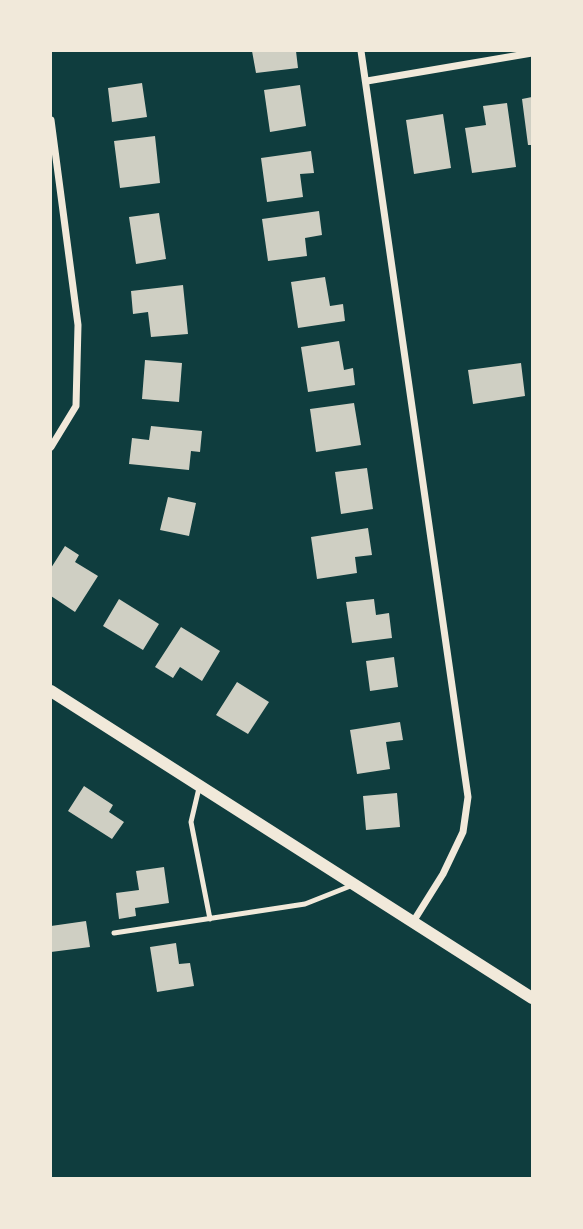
<!DOCTYPE html>
<html>
<head>
<meta charset="utf-8">
<style>
	body { margin:0 }
	#map { position:relative; width:583px; height:1229px; overflow:hidden; background:#0f3d3e; font-family:"DM Sans",sans-serif }
	canvas { display:block }
	.frame { position:absolute; inset:0; border:52px solid #f1e9da; pointer-events:none }
</style>
</head>
<body>
<div id="map">
<canvas width="583" height="1229"></canvas>
<div class="frame"></div>
</div>
<script>
const ctx = document.querySelector('canvas').getContext('2d');
ctx.lineJoin = 'round';
function fillPath(path, color) {
  ctx.fillStyle = color;
  ctx.fill(path, 'evenodd');
}
function shape(rows) {
  const path = new Path2D();
  for (const r of rows) {
    path.moveTo(r[0], r[1]);
    for (let i = 2; i < r.length; i += 2) path.lineTo(r[i], r[i + 1]);
  }
  return path;
}
function strokePath(path, color, width, dash) {
  ctx.strokeStyle = color;
  ctx.lineWidth = width;
  ctx.lineCap = dash ? 'butt' : 'round';
  ctx.setLineDash(dash || []);
  ctx.stroke(path);
}
const building = shape([
	[252,51,296,51,298,68,256,73],
	[142,83,147,117,112,122,108,88],
	[300,85,306,126,270,132,264,90],
	[532,97,532,145,528,145,522,99],
	[507,103,516,167,472,173,465,128,486,125,483,106],
	[443,114,451,168,414,174,406,120],
	[155,136,160,183,120,188,114,141],
	[311,151,314,173,300,174,303,197,267,202,261,158],
	[319,211,322,235,305,238,307,256,268,261,262,219],
	[159,213,166,259,136,264,129,217],
	[325,277,330,306,343,304,345,321,298,328,291,282],
	[183,285,188,334,151,337,148,312,133,314,131,291],
	[339,341,344,370,353,368,355,385,308,392,301,347],
	[145,360,182,363,179,402,142,399],
	[521,363,525,396,473,404,468,370],
	[354,403,361,445,316,452,310,409],
	[151,426,202,431,200,452,191,451,189,470,129,464,132,438,149,440],
	[367,468,373,509,341,514,335,472],
	[168,497,196,503,189,536,160,530],
	[368,528,372,555,355,557,357,573,317,579,311,537],
	[65,546,79,555,75,562,98,576,75,612,51,596,51,568],
	[119,599,159,624,143,650,103,626],
	[374,599,376,615,389,613,392,638,352,643,346,602],
	[181,627,220,651,202,681,180,667,173,678,155,667],
	[394,657,398,687,370,691,366,661],
	[237,682,269,702,248,734,216,715],
	[400,722,403,740,386,742,390,769,357,774,350,730],
	[84,786,113,805,109,812,124,822,112,839,68,811],
	[397,793,400,827,366,830,363,796],
	[164,867,169,903,135,908,136,916,119,919,116,893,139,890,136,871],
	[86,921,90,947,51,952,51,926],
	[176,943,179,964,190,963,194,986,157,992,150,947]
]);
const service = shape([
	[199,788,191,822,210,919],
	[114,933,305,904,353,885]
]);
const minor = shape([
	[361,51,468,797,463,832,443,874,413,922],
	[367,81,532,53],
	[51,120,78,325,76,406,51,447]
]);
const tertiary = shape([
	[51,691,532,998]
]);
fillPath(building, '#cfcfc3');
strokePath(service, '#f1e9da', 5);
strokePath(minor, '#f1e9da', 7);
strokePath(tertiary, '#f1e9da', 12);
</script>
</body>
</html>
